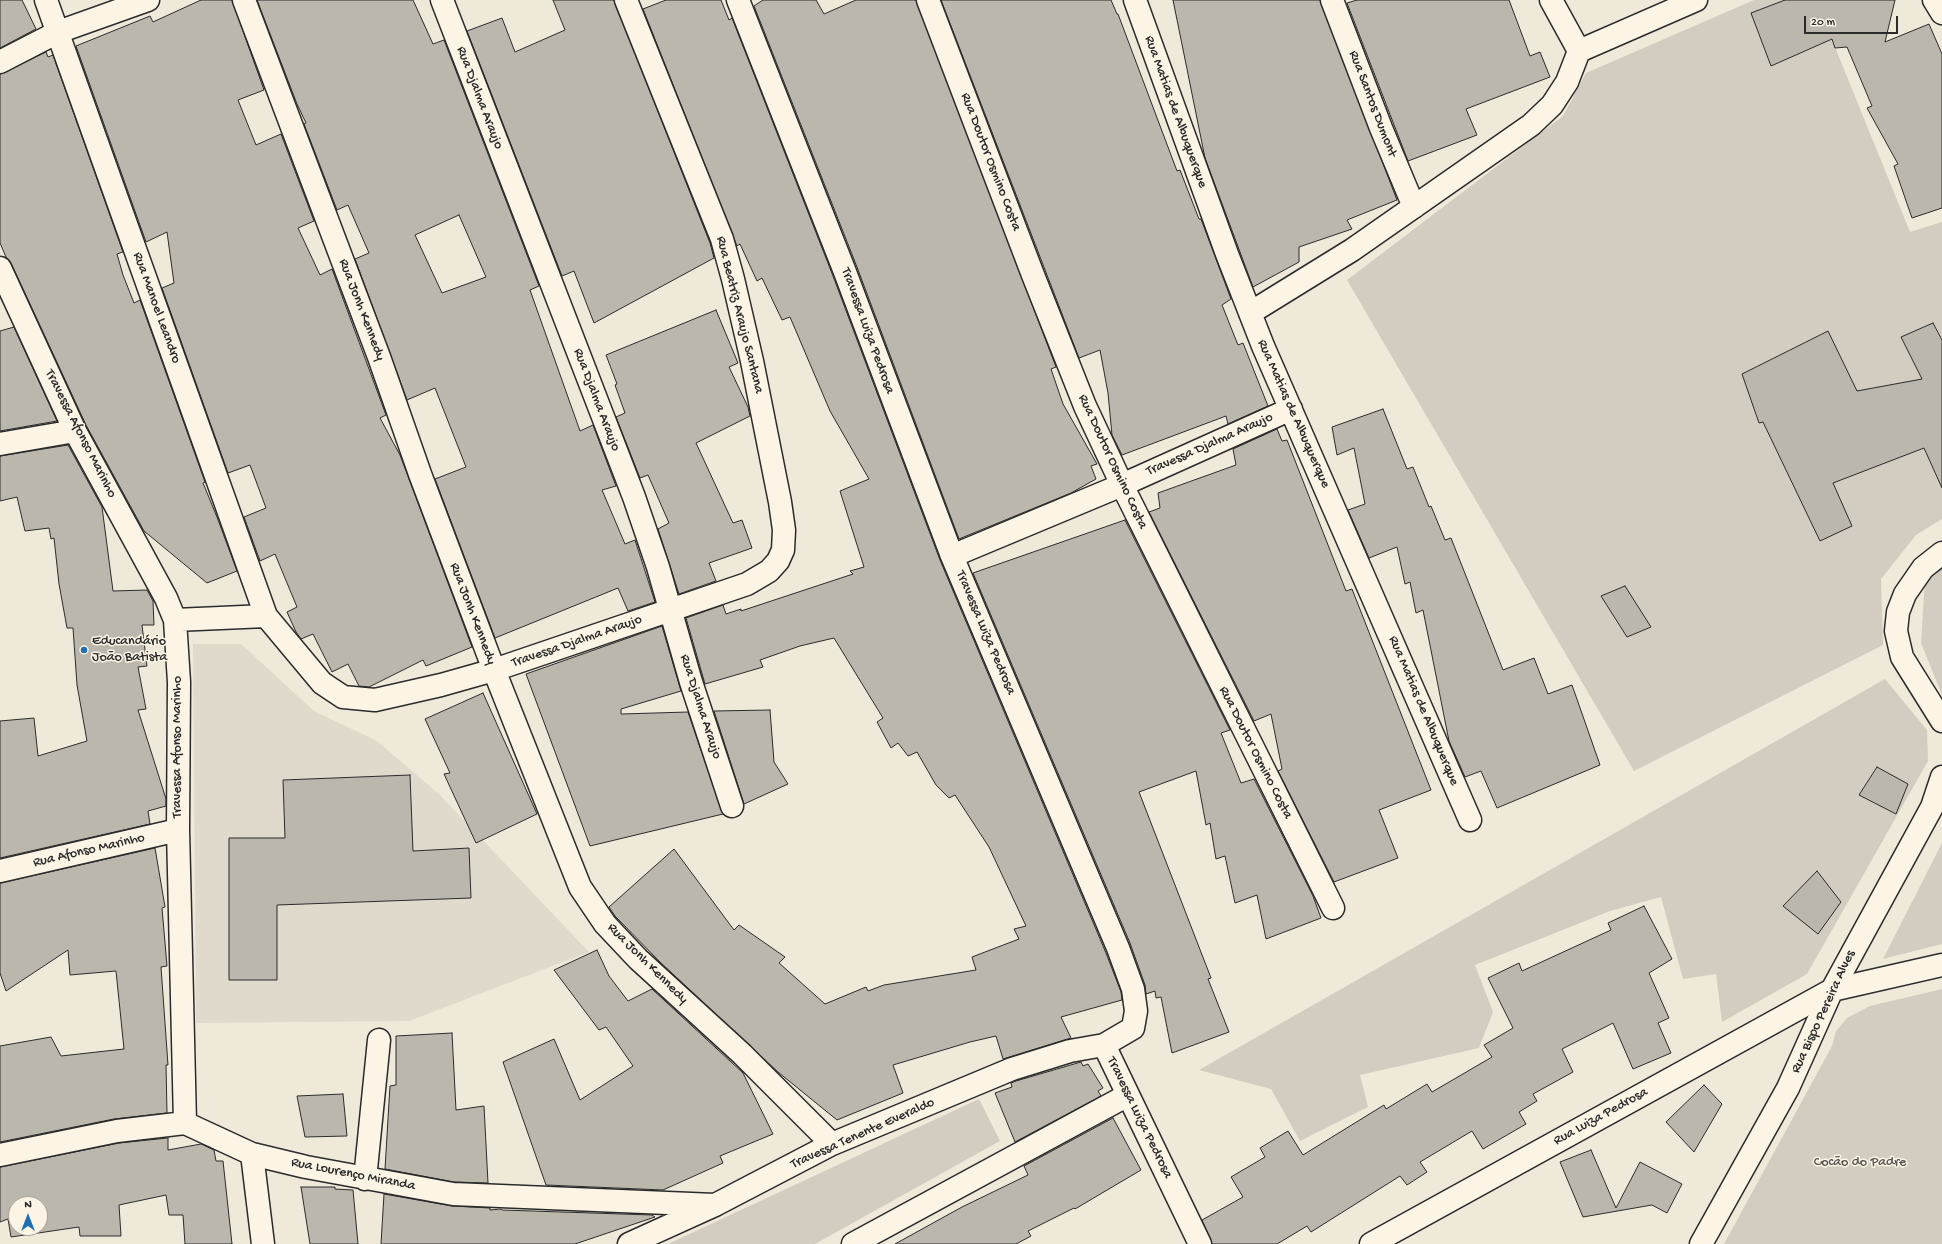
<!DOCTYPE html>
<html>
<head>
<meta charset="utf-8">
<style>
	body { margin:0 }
	#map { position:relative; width:1942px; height:1244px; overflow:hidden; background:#efe9da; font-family:"Gochi Hand",sans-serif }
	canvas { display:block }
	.north { position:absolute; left:8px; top:1196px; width:40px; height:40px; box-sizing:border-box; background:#fcf5e5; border:1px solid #a8a49b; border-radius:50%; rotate:0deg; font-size:11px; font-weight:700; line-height:16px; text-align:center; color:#2b2b2b }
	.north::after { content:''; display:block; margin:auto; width:14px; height:18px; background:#1f6fb2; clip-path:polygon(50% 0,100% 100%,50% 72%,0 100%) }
	.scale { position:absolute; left:1804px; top:16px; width:94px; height:18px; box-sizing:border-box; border:2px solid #2b2b2b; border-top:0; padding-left:5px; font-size:12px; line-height:14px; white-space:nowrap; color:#2b2b2b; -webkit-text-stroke:3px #fcf5e5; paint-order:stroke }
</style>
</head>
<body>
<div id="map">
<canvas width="1942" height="1244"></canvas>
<div class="north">N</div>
<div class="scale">20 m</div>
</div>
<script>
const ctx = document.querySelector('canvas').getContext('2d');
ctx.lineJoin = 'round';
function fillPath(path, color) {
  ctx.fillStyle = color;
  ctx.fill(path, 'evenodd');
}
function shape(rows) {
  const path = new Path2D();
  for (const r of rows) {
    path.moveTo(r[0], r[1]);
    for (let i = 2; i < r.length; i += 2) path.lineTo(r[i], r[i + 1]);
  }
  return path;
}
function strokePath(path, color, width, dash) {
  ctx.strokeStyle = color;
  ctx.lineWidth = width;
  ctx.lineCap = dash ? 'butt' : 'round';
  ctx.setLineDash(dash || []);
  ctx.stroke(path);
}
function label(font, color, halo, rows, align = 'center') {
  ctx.font = font + ' "Gochi Hand",sans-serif';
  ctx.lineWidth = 3;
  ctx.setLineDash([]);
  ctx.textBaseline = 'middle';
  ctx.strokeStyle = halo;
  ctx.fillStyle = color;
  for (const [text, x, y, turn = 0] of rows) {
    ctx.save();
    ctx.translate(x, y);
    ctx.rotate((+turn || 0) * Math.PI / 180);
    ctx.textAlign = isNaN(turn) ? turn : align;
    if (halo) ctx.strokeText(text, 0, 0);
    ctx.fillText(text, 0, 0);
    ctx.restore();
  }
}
const built = shape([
	[193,644,241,644,314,711,377,741,440,795,589,952,409,1021,196,1023]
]);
const green = shape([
	[1754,0,1816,0,1910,232,1942,222,1942,519,1916,535,1881,579,1883,645,1634,771,1347,280,1563,116,1586,73],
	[1942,568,1942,695,1921,643,1925,578],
	[1885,679,1927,730,1928,761,1807,974,1722,1022,1716,974,1683,979,1661,897,1610,911,1475,965,1493,1012,1479,1048,1360,1075,1368,1107,1300,1141,1271,1089,1199,1070],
	[1942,843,1942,944,1883,959],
	[1942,989,1942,1244,1724,1244,1832,1046,1836,1031,1847,1018,1870,1006],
	[979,1099,1000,1141,815,1244,668,1244]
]);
const building = shape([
	[0,0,22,0,36,29,0,48,0,0],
	[201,0,232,0,264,90,238,100,256,145,281,134,314,221,298,228,320,275,332,269,386,415,380,418,400,455,472,647,426,666,423,660,369,687,359,686,348,664,332,672,313,634,301,639,296,632,287,612,297,607,275,554,260,561,244,517,266,508,250,465,228,473,162,288,174,283,167,232,146,242,76,46,150,16,153,22,201,0],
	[257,0,413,0,433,44,444,40,539,286,530,290,580,431,593,425,616,486,602,490,625,544,635,540,655,602,628,611,618,588,495,638,435,479,466,467,435,388,407,400,355,259,369,253,348,205,337,210,304,124,306,123,297,104,257,0],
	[459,215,486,277,442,293,415,235,459,215],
	[553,0,614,0,710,243,714,258,594,323,574,271,562,276,467,31,502,18,515,52,565,30,553,0],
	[666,0,721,0,729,20,732,18,833,276,940,560,1106,953,1121,992,1122,1000,1061,1017,1071,1038,1003,1059,996,1036,970,1042,893,1065,903,1093,837,1120,778,1072,660,962,615,916,609,907,674,849,734,930,739,925,785,957,779,963,825,1004,866,987,868,991,884,985,976,970,972,957,1019,939,1014,929,1026,926,989,847,955,795,949,798,936,785,917,752,908,756,898,743,891,748,877,722,883,718,834,638,800,646,760,660,763,667,705,684,686,618,723,605,726,614,741,609,741,611,853,574,850,571,864,567,840,491,869,479,830,411,790,317,782,320,762,278,757,281,740,244,737,246,643,9,666,0],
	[763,0,816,0,824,14,856,0,916,0,1056,367,1051,369,1063,404,1097,464,1091,466,1096,479,1071,493,959,539,857,267,754,6,763,0],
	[941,0,1111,0,1117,14,1118,14,1177,171,1180,170,1199,219,1201,219,1231,299,1222,305,1238,345,1243,343,1268,406,1228,424,1226,416,1122,455,1112,435,1108,393,1100,350,1079,358,941,0],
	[1173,0,1320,0,1397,200,1347,220,1352,229,1299,247,1299,262,1253,287,1205,158,1173,0],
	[1357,0,1509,0,1530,56,1540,52,1550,77,1466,109,1477,135,1408,161,1347,3,1357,0],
	[1785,0,1895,0,1885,42,1929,24,1942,54,1942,208,1912,218,1894,166,1898,164,1867,108,1872,106,1847,47,1835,48,1832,39,1771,66,1751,13,1785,0],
	[46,52,48,57,53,55,123,252,117,254,123,275,134,303,140,300,205,482,203,483,217,517,237,571,207,583,144,531,86,425,11,263,6,257,0,243,0,74,46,52],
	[716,310,738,363,729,367,748,407,750,416,696,443,733,523,742,520,752,548,709,563,716,581,679,594,658,529,669,523,648,475,640,478,616,417,625,413,615,385,617,384,606,355,716,310],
	[1933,323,1942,340,1942,488,1924,448,1833,483,1852,526,1820,541,1763,422,1759,423,1742,374,1828,331,1857,391,1922,379,1901,337,1933,323],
	[14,327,57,421,0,431,0,331,14,327],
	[1383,409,1407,469,1413,467,1429,507,1431,506,1445,540,1451,538,1503,670,1534,658,1548,694,1572,685,1600,765,1497,808,1481,771,1465,777,1449,741,1423,610,1416,613,1410,582,1405,584,1397,547,1369,558,1348,510,1365,504,1354,448,1337,455,1332,427,1383,409],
	[1277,429,1282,441,1287,440,1346,591,1352,589,1431,790,1379,810,1398,858,1334,882,1278,771,1282,769,1271,714,1254,721,1149,512,1160,508,1158,493,1236,465,1233,449,1277,429],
	[68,445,102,507,113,591,147,590,153,601,154,625,142,625,147,666,138,667,146,709,138,710,166,799,166,806,148,811,150,824,0,858,0,721,34,718,38,756,87,741,77,685,73,628,67,628,59,584,54,538,51,539,49,528,25,531,17,497,0,501,0,456,68,445],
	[1125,520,1230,730,1221,733,1241,783,1254,779,1313,896,1321,918,1266,939,1257,895,1235,903,1225,856,1216,859,1210,823,1206,825,1196,771,1139,792,1211,978,1208,979,1229,1032,1172,1053,1161,997,1156,998,1155,991,1146,994,1145,985,1130,943,973,573,1125,520],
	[1625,586,1651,627,1627,637,1601,596,1625,586],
	[662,626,681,691,621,709,621,714,688,712,723,814,590,846,526,674,662,626],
	[483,693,537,814,476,843,444,774,450,773,425,719,483,693],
	[770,710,774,762,788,784,744,804,714,711,770,710],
	[1877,767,1908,784,1896,814,1859,795,1877,767],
	[410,775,413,851,469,848,471,898,277,905,277,980,229,980,229,838,285,838,283,780,410,775],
	[155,848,165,907,162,908,167,966,161,967,168,1065,166,1065,167,1113,114,1119,0,1142,0,1046,51,1037,61,1056,124,1049,116,971,70,975,68,950,6,991,0,973,0,883,155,848],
	[1817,871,1841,902,1818,934,1783,906,1817,871],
	[1644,906,1672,959,1649,973,1669,1018,1658,1023,1671,1053,1633,1069,1613,1023,1562,1049,1573,1072,1533,1094,1537,1101,1519,1112,1526,1124,1483,1149,1472,1131,1420,1162,1427,1172,1407,1185,1400,1176,1311,1232,1307,1226,1277,1244,1212,1244,1202,1220,1243,1197,1231,1177,1265,1157,1260,1148,1288,1131,1303,1155,1384,1105,1386,1109,1427,1084,1432,1092,1492,1057,1484,1045,1513,1028,1488,978,1519,963,1522,971,1611,930,1608,923,1644,906],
	[597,950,609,976,628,1001,652,989,743,1073,773,1134,720,1156,723,1163,663,1190,546,1185,503,1062,554,1039,580,1100,633,1066,606,1027,599,1030,554,970,597,950],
	[452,1033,456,1110,484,1106,488,1183,454,1182,385,1169,390,1086,396,1085,396,1036,452,1033],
	[1081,1062,1083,1066,1088,1064,1103,1088,1098,1091,1101,1096,1015,1142,995,1093,1012,1087,1011,1083,1016,1081,1081,1062],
	[1704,1085,1722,1104,1694,1152,1666,1122,1704,1085],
	[343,1094,347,1136,305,1137,297,1096,343,1094],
	[1113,1118,1141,1170,1075,1209,1074,1208,1028,1231,1031,1236,1016,1244,895,1244,962,1207,1028,1175,1024,1166,1113,1118],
	[168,1138,168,1150,201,1144,214,1150,216,1161,223,1161,232,1244,185,1244,183,1215,169,1215,166,1195,119,1205,121,1236,80,1236,79,1227,11,1237,8,1219,0,1222,0,1167,119,1143,168,1138],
	[16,1204,40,1204,40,1228,16,1228,16,1204],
	[1591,1150,1616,1208,1640,1162,1682,1184,1667,1213,1652,1205,1583,1217,1560,1162,1591,1150],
	[301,1187,335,1187,335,1189,353,1190,358,1244,310,1244,301,1187],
	[384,1194,452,1206,490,1208,490,1210,501,1209,502,1210,652,1215,655,1217,575,1244,381,1244,384,1194]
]);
const minor = shape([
	[46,0,266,616],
	[244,0,379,357,420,474,494,670,580,887,605,924,638,959,742,1054,832,1144],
	[442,0,634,497,658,567,691,682,732,806],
	[738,0,845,272,952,556,1118,948,1133,989,1136,1011,1133,1028,1104,1045,1200,1244],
	[928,0,1033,275,1085,406,1122,485,1333,908],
	[1135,0,1227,254,1263,346,1470,820],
	[1332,0,1381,128,1414,207],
	[1551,0,1579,51],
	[1934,0,1942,13],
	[1579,51,1696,0],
	[0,62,58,32,148,0],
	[0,268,75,431,166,598,175,620,179,682,178,830,185,1123],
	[1250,313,1352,250,1531,125,1552,105,1567,82,1579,51],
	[0,444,75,431],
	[1942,553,1923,568,1905,594,1898,612,1896,631,1902,657,1942,721],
	[952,556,1122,485,1291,409],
	[175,620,266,616,322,683,343,697,375,700,441,685,494,670,747,584,769,571,778,561,783,550,784,530,780,502,752,361,733,279,722,239,626,0],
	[0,871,178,830],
	[252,1154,263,1244],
	[0,1155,117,1131,185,1123,252,1154,306,1167,453,1194,715,1205],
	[365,1179,379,1040],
	[629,1244,715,1205,832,1144,1012,1069,1070,1051,1104,1045],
	[853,1244,1128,1095],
	[1371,1244,1832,990,1932,807,1942,777]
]);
const secondary = shape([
	[1701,1244,1788,1088,1832,990,1942,965]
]);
const markers = [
	[84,650,4,"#1f6fb2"]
];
const streetNames = [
	["Rua Djalma Araujo",479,98,69],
	["Rua Santos Dumont",1372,104,69],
	["Rua Matias de Albuquerque",1175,112,70],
	["Rua Doutor Osmino Costa",990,162,69],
	["Rua Manoel Leandro",156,308,70],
	["Rua Jonh Kennedy",361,310,69],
	["Rua Beatriz Araujo Santana",739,315,76],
	["Travessa Luiza Pedrosa",867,331,70],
	["Rua Djalma Araujo",596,400,69],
	["Rua Matias de Albuquerque",1293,414,66],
	["Travessa Afonso Marinho",80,434,63],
	["Travessa Djalma Araujo",1210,445,-24],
	["Rua Doutor Osmino Costa",1112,462,65],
	["Rua Jonh Kennedy",472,614,69],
	["Travessa Luiza Pedrosa",985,633,67],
	["Travessa Djalma Araujo",577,642,-19],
	["Rua Djalma Araujo",700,707,72],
	["Rua Matias de Albuquerque",1423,711,67],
	["Travessa Afonso Marinho",178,747,-90],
	["Rua Doutor Osmino Costa",1255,753,63],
	["Rua Afonso Marinho",89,851,-13],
	["Rua Jonh Kennedy",647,964,45],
	["Rua Bispo Pereira Alves",1824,1012,-65],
	["Rua Luiza Pedrosa",1601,1117,-29],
	["Travessa Luiza Pedrosa",1139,1118,64],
	["Travessa Tenente Everaldo",863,1134,-24],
	["Rua Lourenço Miranda",353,1175,11]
];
const poiNames = [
	["Educandário",92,642],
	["João Batista",92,658]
];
const parkNames = [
	["Cocão do Padre",1860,1163]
];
fillPath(built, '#e0dacc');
fillPath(green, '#d2cdc0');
fillPath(building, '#bcb7ac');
strokePath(building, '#2b2b2b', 1);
strokePath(minor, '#2b2b2b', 25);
strokePath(secondary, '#2b2b2b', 25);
strokePath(minor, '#fcf5e5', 22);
strokePath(secondary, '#fcf5e5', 22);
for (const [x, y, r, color] of markers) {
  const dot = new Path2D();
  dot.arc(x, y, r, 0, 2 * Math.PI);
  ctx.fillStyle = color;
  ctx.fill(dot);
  strokePath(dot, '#fcf5e5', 1.5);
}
label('14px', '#2b2b2b', '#fcf5e5', streetNames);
label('14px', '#2b2b2b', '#fcf5e5', poiNames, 'left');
label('14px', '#555450', '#fcf5e5', parkNames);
</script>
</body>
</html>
